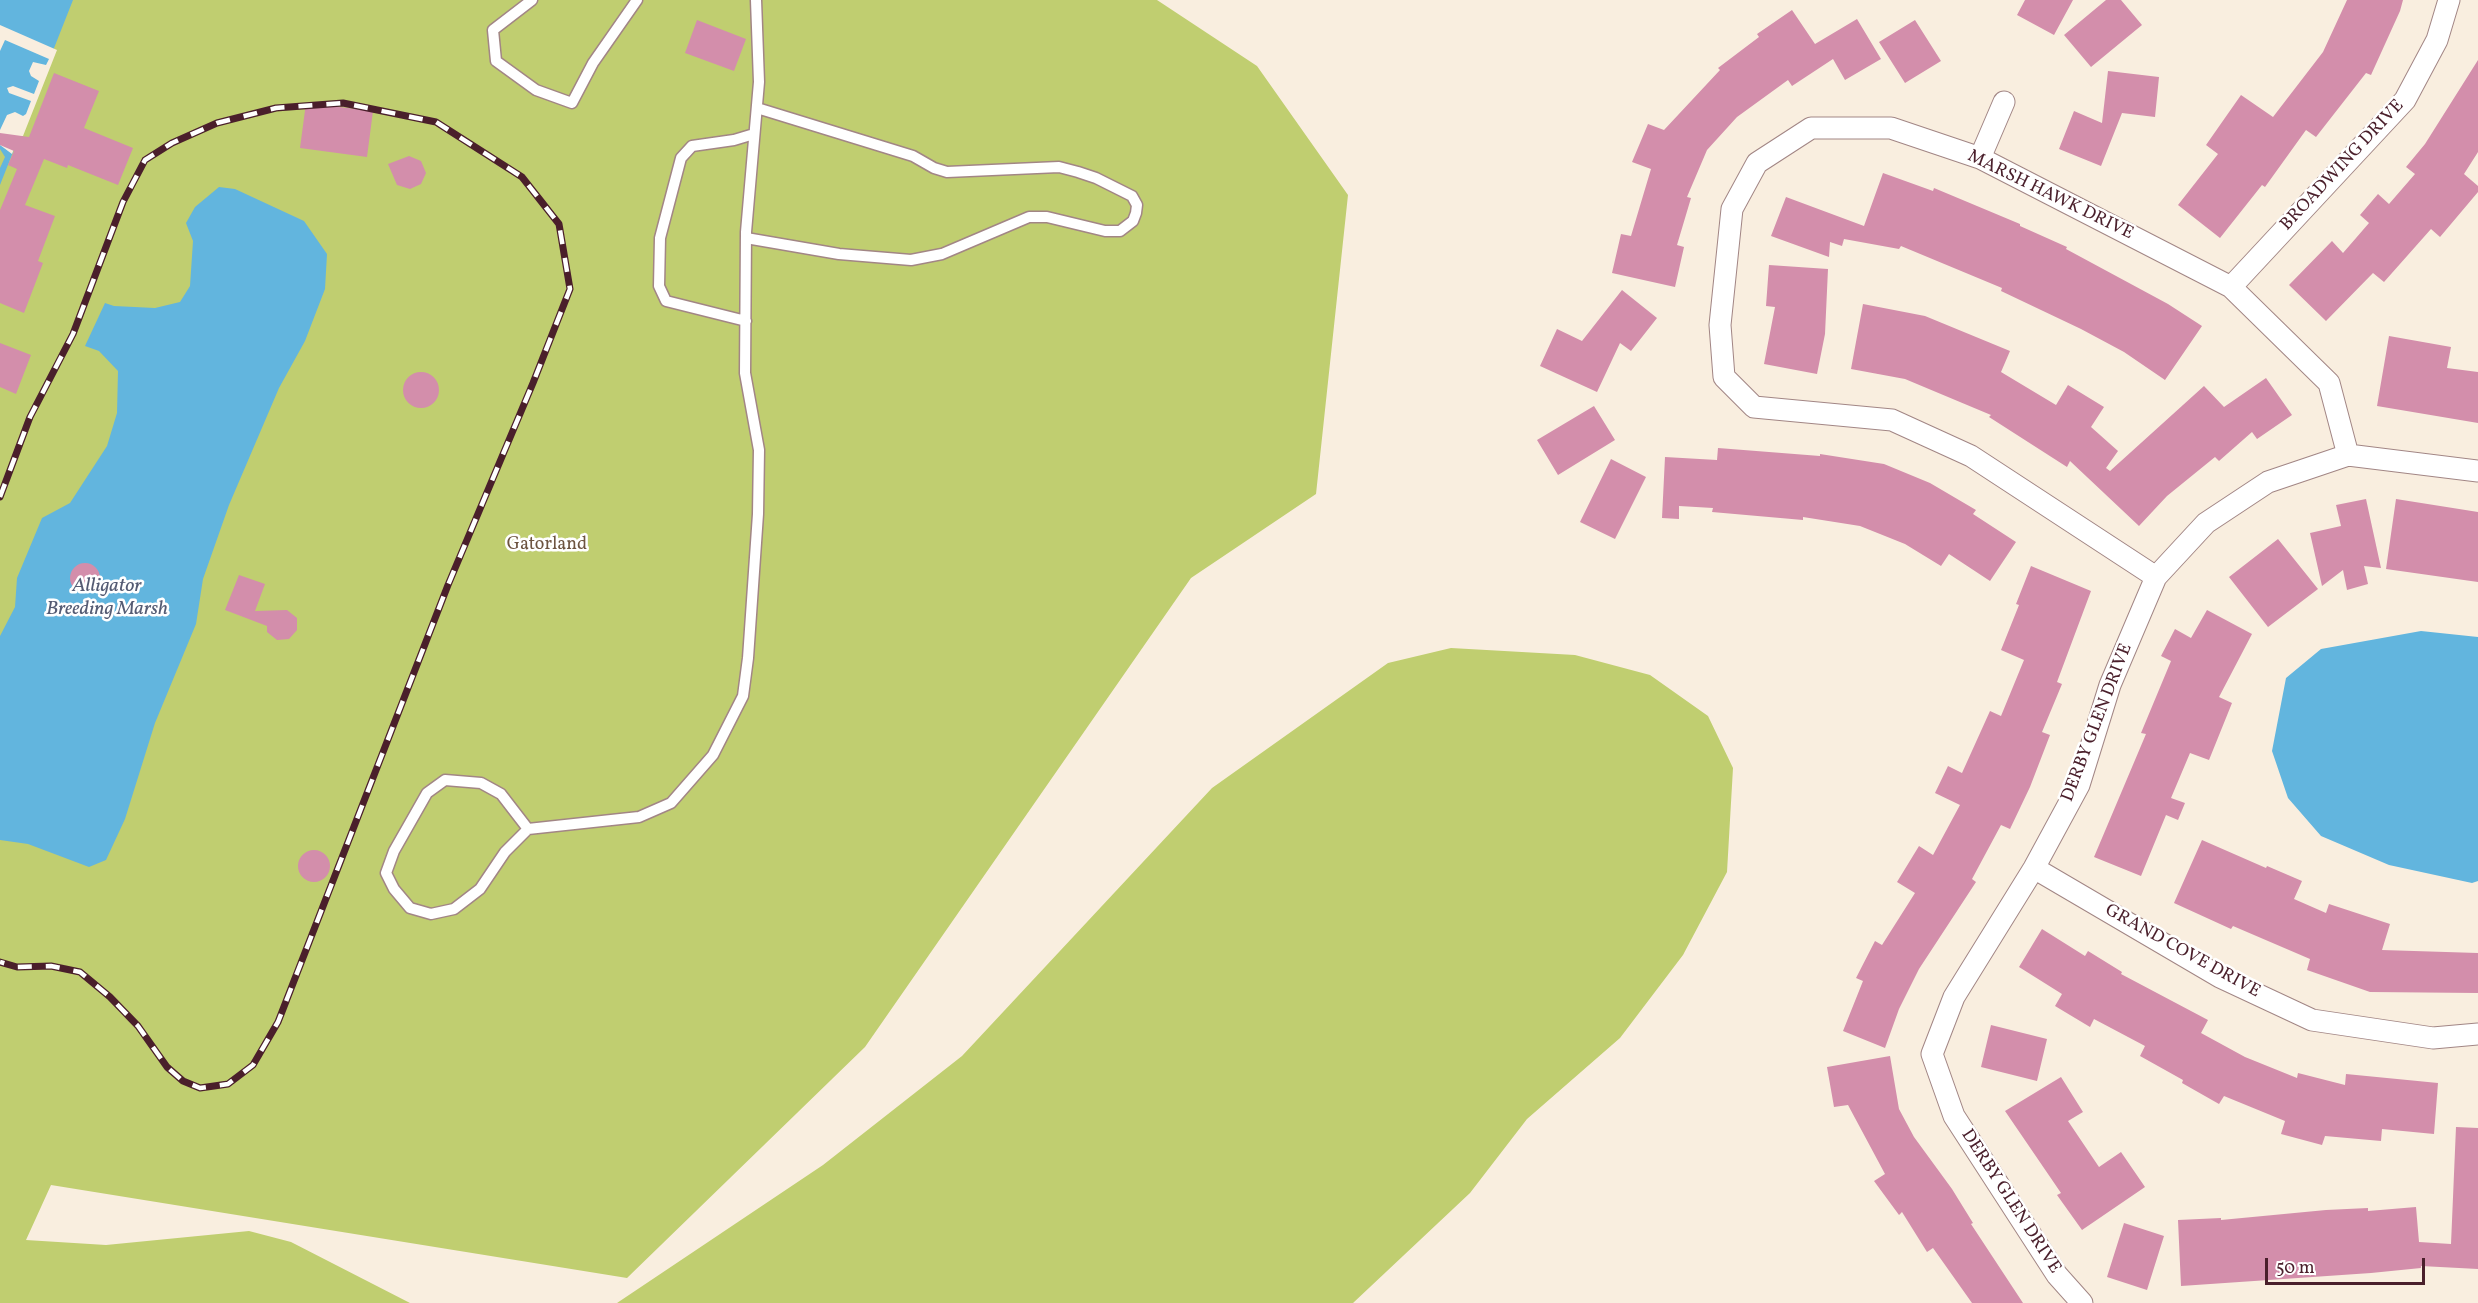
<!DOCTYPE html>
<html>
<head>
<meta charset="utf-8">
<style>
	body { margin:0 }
	#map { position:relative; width:2478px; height:1303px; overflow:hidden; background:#f9eedf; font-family:Vollkorn,serif }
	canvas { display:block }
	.scale { position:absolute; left:2265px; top:1258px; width:160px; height:27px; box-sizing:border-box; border:3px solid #4a1f2b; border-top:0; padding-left:8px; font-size:18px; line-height:21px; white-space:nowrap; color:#4a1f2b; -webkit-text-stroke:4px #fff; paint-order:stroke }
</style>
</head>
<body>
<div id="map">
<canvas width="2478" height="1303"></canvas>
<div class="scale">50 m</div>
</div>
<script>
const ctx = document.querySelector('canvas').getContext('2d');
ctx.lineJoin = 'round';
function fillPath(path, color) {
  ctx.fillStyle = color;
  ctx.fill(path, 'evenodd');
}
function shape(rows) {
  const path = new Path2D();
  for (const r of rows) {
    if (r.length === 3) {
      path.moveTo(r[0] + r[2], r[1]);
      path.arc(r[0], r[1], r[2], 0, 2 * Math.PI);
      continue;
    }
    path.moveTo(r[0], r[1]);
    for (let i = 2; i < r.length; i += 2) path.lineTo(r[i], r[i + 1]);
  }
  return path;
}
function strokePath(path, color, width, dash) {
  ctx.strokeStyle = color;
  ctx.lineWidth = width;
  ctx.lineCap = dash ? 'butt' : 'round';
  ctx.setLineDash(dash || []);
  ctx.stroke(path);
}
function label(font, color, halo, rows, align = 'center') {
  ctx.font = font + ' Vollkorn,serif';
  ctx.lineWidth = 5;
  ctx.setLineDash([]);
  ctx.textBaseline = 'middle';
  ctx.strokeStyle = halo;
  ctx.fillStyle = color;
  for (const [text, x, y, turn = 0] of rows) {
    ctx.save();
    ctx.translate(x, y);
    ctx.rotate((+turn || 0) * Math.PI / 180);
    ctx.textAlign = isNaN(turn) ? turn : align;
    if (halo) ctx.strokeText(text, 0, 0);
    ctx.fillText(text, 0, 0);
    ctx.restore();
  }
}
const green = shape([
	[0,0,1157,0,1257,66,1348,195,1316,494,1191,578,865,1047,627,1278,51,1185,26,1240,106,1245,249,1231,291,1242,410,1303,0,1303],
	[1451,648,1575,655,1650,675,1708,716,1733,768,1727,872,1683,955,1620,1038,1527,1119,1470,1193,1353,1303,617,1303,823,1165,962,1056,1212,788,1388,663]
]);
const water = shape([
	[0,0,73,0,0,185,0,168,5,157,0,149],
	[219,187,235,189,304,221,327,254,325,289,305,341,279,388,229,505,203,579,196,624,155,723,125,819,106,860,89,867,28,844,0,840,0,636,15,607,17,578,42,518,70,503,107,446,117,413,118,371,99,351,85,346,105,303,114,306,155,308,180,302,190,286,193,241,186,223,195,207],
	[2421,631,2478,637,2478,881,2472,883,2389,865,2321,836,2288,798,2272,751,2286,678,2321,649]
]);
const pier = shape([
	[0,25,57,50,23,136,19,136,12,154,0,145,0,130,7,115,15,112,23,116,26,114,31,101,9,93,7,88,13,86,34,94,39,81,31,76,29,71,33,62,46,65,49,59,5,40,0,51]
]);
const building = shape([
	[2025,0,2073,0,2054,35,2017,15],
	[2106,0,2121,0,2142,25,2091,67,2064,35],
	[2347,0,2403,0,2400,11,2371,75,2366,73,2316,137,2306,130,2265,187,2262,185,2220,238,2178,205,2218,154,2206,145,2241,95,2273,117,2323,52],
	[1792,10,1815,44,1857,19,1881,59,1845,80,1833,59,1792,86,1788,80,1737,117,1707,150,1687,197,1691,198,1677,245,1684,247,1675,287,1612,273,1621,234,1631,236,1651,169,1632,162,1648,124,1664,130,1720,70,1718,68,1759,37,1757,34],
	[697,20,746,39,734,71,685,53],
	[1915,20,1941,61,1905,83,1879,42],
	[2478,60,2478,152,2464,174,2478,186,2478,192,2440,237,2431,229,2384,282,2373,273,2326,321,2289,285,2332,241,2343,253,2369,223,2360,215,2378,194,2389,204,2415,174,2406,167,2425,144],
	[2108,71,2159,77,2155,117,2122,113,2101,166,2059,149,2074,111,2102,123],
	[54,73,99,91,84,128,133,148,118,185,68,165,67,168,44,159,25,205,55,216,38,261,43,263,24,313,0,303,0,210,17,169,8,165,14,151,0,145,0,133,29,137],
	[306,103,373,111,367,157,300,148],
	[409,156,421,161,426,173,421,184,410,189,397,185,388,164],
	[1883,173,1933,191,1934,188,2020,224,2020,226,2067,247,2066,249,2168,304,2202,326,2165,380,2124,352,2081,329,2001,291,2002,288,1901,246,1899,249,1844,239,1842,246,1830,242,1829,257,1771,236,1786,197,1864,226],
	[1769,265,1828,269,1825,334,1817,374,1764,364,1775,307,1766,306],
	[1622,290,1657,318,1631,351,1620,343,1597,392,1540,366,1557,329,1582,341],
	[1863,304,1925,316,2010,351,2001,372,2056,405,2068,385,2104,407,2091,427,2118,451,2106,468,2110,471,2204,386,2224,407,2266,378,2292,415,2257,439,2252,432,2219,461,2215,457,2167,496,2139,526,2070,461,2067,467,1989,417,1991,415,1905,379,1851,369],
	[2389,336,2451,347,2447,368,2478,372,2478,423,2377,406],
	[0,343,31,355,16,394,0,387],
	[421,390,18],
	[1594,406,1615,440,1558,475,1537,440],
	[1718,448,1820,456,1820,454,1884,464,1930,483,1976,510,1973,514,2016,542,1990,581,1949,554,1941,566,1905,544,1860,526,1803,517,1803,520,1712,512,1713,508,1679,506,1679,519,1662,518,1665,457,1717,460],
	[1611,459,1646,477,1615,539,1580,522],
	[2366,499,2381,568,2364,566,2368,584,2347,590,2343,570,2322,586,2310,533,2341,526,2336,505],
	[2396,499,2478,512,2478,582,2386,569],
	[2278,539,2318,589,2268,627,2229,577],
	[85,578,15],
	[2031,566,2091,591,2057,682,2062,684,2042,732,2050,735,2030,787,2010,829,2001,825,1972,879,1976,882,1919,969,1899,1009,1885,1048,1843,1031,1863,981,1856,978,1875,941,1882,945,1915,893,1897,882,1919,846,1933,855,1960,805,1935,793,1948,766,1962,773,1990,711,2001,716,2024,660,2001,650,2019,605,2016,604],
	[239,575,265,584,255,611,287,610,297,618,297,630,289,639,277,640,267,632,267,626,225,610],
	[2207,610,2252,634,2219,697,2232,703,2209,760,2190,753,2171,798,2185,803,2178,820,2166,815,2141,876,2094,857,2146,734,2141,733,2171,661,2161,656,2175,629,2191,638],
	[2202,840,2266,868,2267,866,2302,881,2294,899,2326,913,2329,904,2390,924,2382,950,2478,953,2478,993,2370,992,2307,970,2310,959,2233,926,2231,929,2174,903],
	[314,866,16],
	[2042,929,2085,956,2088,951,2122,972,2121,974,2208,1020,2201,1033,2245,1057,2297,1078,2298,1073,2345,1085,2346,1074,2438,1083,2434,1134,2382,1129,2381,1141,2325,1136,2322,1145,2281,1134,2285,1121,2224,1096,2219,1104,2182,1083,2183,1080,2140,1056,2145,1046,2094,1019,2090,1027,2055,1006,2062,994,2019,967],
	[1991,1025,2047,1039,2037,1081,1981,1067],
	[1890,1056,1899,1109,1914,1137,1952,1189,1973,1223,1971,1224,2023,1303,1972,1303,1933,1248,1927,1252,1902,1212,1899,1215,1874,1181,1885,1174,1848,1105,1834,1107,1827,1067],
	[2061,1077,2083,1112,2068,1121,2099,1167,2121,1152,2145,1187,2082,1230,2057,1195,2061,1193,2005,1111],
	[2456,1127,2478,1128,2478,1269,2421,1266,2421,1268,2371,1273,2181,1286,2178,1220,2221,1218,2221,1220,2326,1210,2368,1208,2368,1211,2416,1207,2419,1242,2451,1244],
	[2124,1223,2164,1236,2147,1290,2107,1277]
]);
const service = shape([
	[532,0,493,30,496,61,536,90,572,103,593,63,637,0],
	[746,238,839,254,911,260,942,254,1029,217,1047,217,1105,231,1120,231,1133,221,1136,213,1137,205,1132,196,1096,178,1078,172,1059,167,947,172,934,168,913,156,757,108],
	[746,321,666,301,659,286,660,238,681,158,692,146,734,140,754,134],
	[528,829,501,794,481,783,445,780,427,793,394,851,386,873,394,889,410,908,431,914,454,909,480,889,505,852,528,829,639,817,671,803,713,755,743,696,748,658,758,514,759,450,745,373,746,232,759,82,756,0]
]);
const minor = shape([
	[1980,158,2004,102],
	[2231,287,2405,100,2437,40,2449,0],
	[2156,577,1971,456,1892,420,1754,407,1724,377,1720,325,1732,209,1757,163,1811,128,1891,128,1980,158,2231,287,2329,383,2348,455],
	[2034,868,2220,977,2312,1020,2433,1038,2478,1034],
	[2082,1303,2057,1275,1954,1116,1932,1054,1954,997,2034,868,2079,785,2110,685,2156,577,2206,523,2268,482,2348,455,2478,471]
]);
const rail = shape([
	[0,497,30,417,73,334,123,202,145,160,172,143,217,123,276,108,343,103,436,122,522,177,559,224,570,289,533,383,448,585,278,1022,253,1065,228,1084,200,1088,183,1081,167,1067,138,1026,110,997,80,972,51,966,17,967,0,962]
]);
const streetNames = [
	["BROADWING DRIVE",2343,166,-47],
	["MARSH HAWK DRIVE",2050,196,26],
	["DERBY GLEN DRIVE",2098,723,-69],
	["GRAND COVE DRIVE",2182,952,29],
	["DERBY GLEN DRIVE",2010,1202,57]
];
const parkNames = [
	["Gatorland",547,546]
];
const waterNames = [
	["Alligator",107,587],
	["Breeding Marsh",107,610]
];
fillPath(green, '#c0ce70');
fillPath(water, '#62b5de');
fillPath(pier, '#f9eedf');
fillPath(building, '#d38eab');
strokePath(service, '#a28685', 13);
strokePath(minor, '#a28685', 23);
strokePath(service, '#fff', 10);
strokePath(minor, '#fff', 21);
strokePath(rail, '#4a1f2b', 7);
strokePath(rail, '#fff', 4.5, [14]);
label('18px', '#4a1f2b', '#fff', streetNames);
label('18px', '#6d5440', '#fff', parkNames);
label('italic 20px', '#545b73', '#fff', waterNames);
</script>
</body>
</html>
